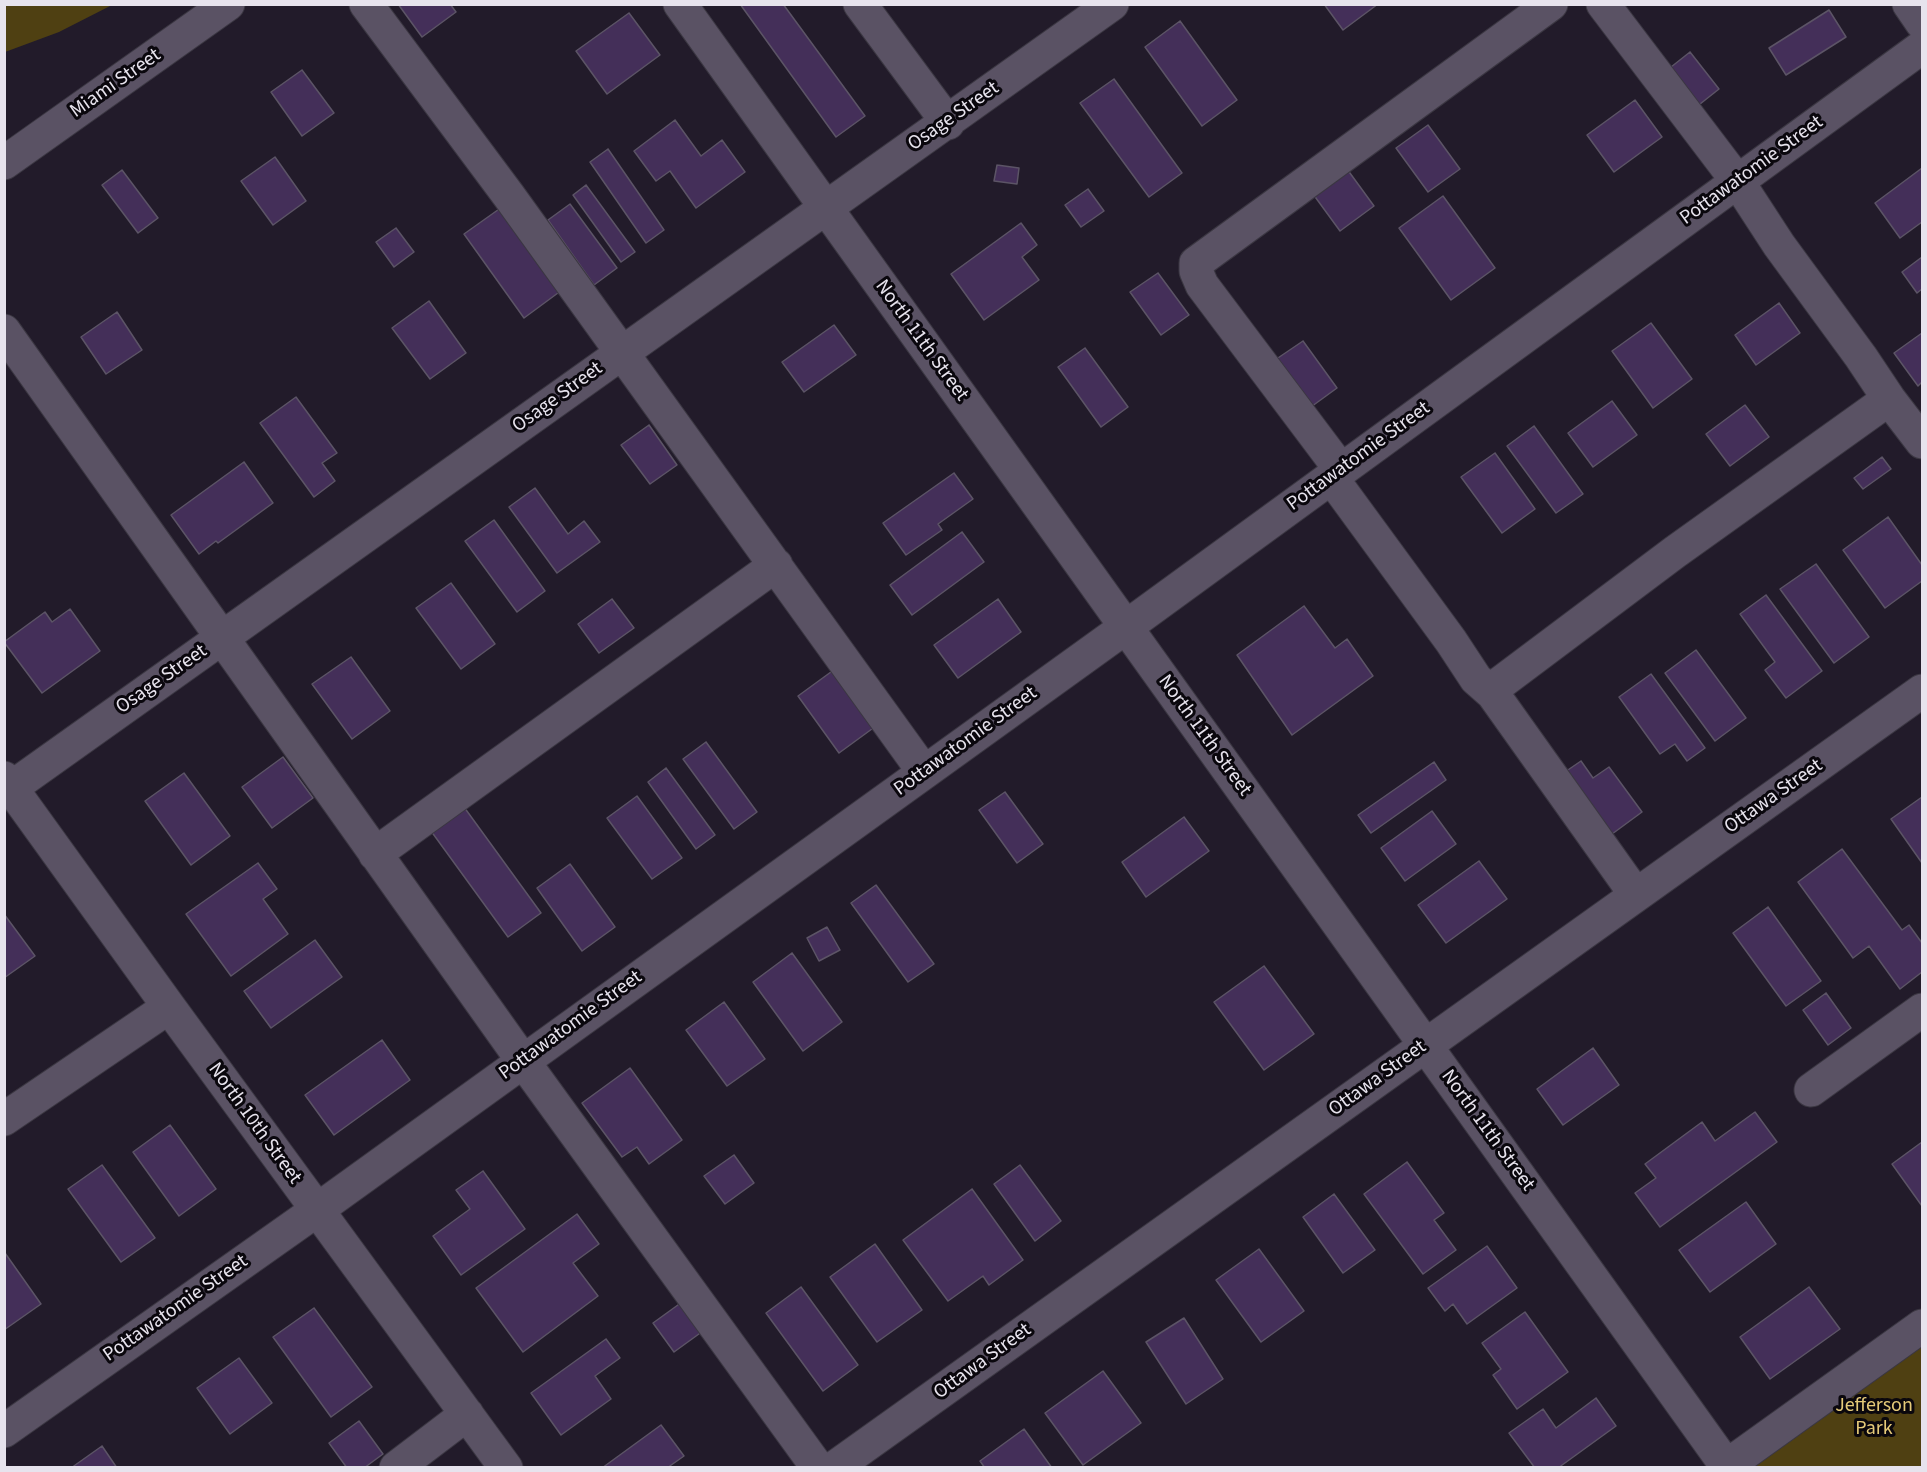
<!DOCTYPE html>
<html>
<head>
<meta charset="utf-8">
<style>
	body { margin:0 }
	#map { position:relative; width:1927px; height:1472px; overflow:hidden; background:#221b2a; font-family:"Source Sans 3",sans-serif }
	canvas { display:block }
	.frame { position:absolute; inset:0; border:6px solid #e7e3ed; pointer-events:none }
</style>
</head>
<body>
<div id="map">
<canvas width="1927" height="1472"></canvas>
<div class="frame"></div>
</div>
<script>
const ctx = document.querySelector('canvas').getContext('2d');
ctx.lineJoin = 'round';
function fillPath(path, color) {
  ctx.fillStyle = color;
  ctx.fill(path, 'evenodd');
}
function shape(rows) {
  const path = new Path2D();
  for (const r of rows) {
    path.moveTo(r[0], r[1]);
    for (let i = 2; i < r.length; i += 2) path.lineTo(r[i], r[i + 1]);
  }
  return path;
}
function strokePath(path, color, width, dash) {
  ctx.strokeStyle = color;
  ctx.lineWidth = width;
  ctx.lineCap = dash ? 'butt' : 'round';
  ctx.setLineDash(dash || []);
  ctx.stroke(path);
}
function label(font, color, halo, rows, align = 'center') {
  ctx.font = font + ' "Source Sans 3",sans-serif';
  ctx.lineWidth = 6;
  ctx.setLineDash([]);
  ctx.textBaseline = 'middle';
  ctx.strokeStyle = halo;
  ctx.fillStyle = color;
  for (const [text, x, y, turn = 0] of rows) {
    ctx.save();
    ctx.translate(x, y);
    ctx.rotate((+turn || 0) * Math.PI / 180);
    ctx.textAlign = isNaN(turn) ? turn : align;
    if (halo) ctx.strokeText(text, 0, 0);
    ctx.fillText(text, 0, 0);
    ctx.restore();
  }
}
const green = shape([
	[5,4,112,4,112,5,59,32,5,52],
	[1922,1326,1922,1467,1728,1468]
]);
const building = shape([
	[398,4,450,4,456,12,422,37,398,4],
	[740,4,783,4,865,116,836,137,740,4],
	[1324,4,1378,4,1343,30,1324,4],
	[1829,10,1846,37,1786,75,1769,48,1829,10],
	[629,13,660,55,607,94,576,51,629,13],
	[1180,21,1237,100,1202,126,1145,47,1180,21],
	[1690,52,1719,89,1695,108,1666,71,1690,52],
	[302,70,334,113,302,136,271,92,302,70],
	[1114,79,1182,173,1149,197,1080,103,1114,79],
	[1635,100,1662,137,1614,172,1587,135,1635,100],
	[675,120,701,156,722,140,745,172,696,208,670,171,656,181,634,151,675,120],
	[1428,125,1460,169,1428,192,1396,148,1428,125],
	[608,149,664,230,646,243,590,162,608,149],
	[275,157,306,201,273,225,241,181,275,157],
	[997,165,1019,168,1017,184,994,181,997,165],
	[1922,168,1922,222,1900,238,1875,203,1922,168],
	[1347,169,1374,206,1340,231,1313,194,1347,169],
	[122,170,158,218,138,233,102,185,122,170],
	[586,185,635,252,621,262,573,195,586,185],
	[1088,189,1104,211,1081,227,1065,205,1088,189],
	[1443,196,1495,268,1451,300,1399,228,1443,196],
	[570,204,617,268,594,285,548,220,570,204],
	[502,207,562,290,524,318,464,234,502,207],
	[1021,223,1037,245,1022,257,1039,280,984,320,951,274,1021,223],
	[396,228,414,252,394,267,376,242,396,228],
	[1922,257,1922,289,1917,293,1902,272,1922,257],
	[1158,273,1189,315,1161,335,1130,292,1158,273],
	[429,301,466,353,430,379,392,328,429,301],
	[1779,303,1800,333,1756,365,1735,335,1779,303],
	[117,312,142,350,106,374,81,337,117,312],
	[1651,323,1692,379,1653,408,1612,351,1651,323],
	[834,325,856,355,804,392,782,362,834,325],
	[1922,333,1922,382,1918,386,1894,353,1922,333],
	[1303,341,1337,388,1304,412,1269,364,1303,341],
	[1085,348,1128,407,1101,427,1058,367,1085,348],
	[296,397,337,453,322,463,335,481,314,497,260,423,296,397],
	[1612,401,1637,435,1593,467,1568,433,1612,401],
	[1745,405,1769,437,1730,466,1706,434,1745,405],
	[649,425,677,465,650,484,621,445,649,425],
	[1534,426,1583,494,1556,513,1507,446,1534,426],
	[1495,453,1535,509,1502,533,1461,477,1495,453],
	[1882,457,1891,469,1863,489,1854,478,1882,457],
	[244,462,273,503,218,543,216,541,199,554,171,515,244,462],
	[954,473,973,499,938,524,942,530,906,555,883,523,954,473],
	[535,488,568,534,584,521,600,542,557,573,509,507,535,488],
	[1888,517,1922,565,1922,581,1885,608,1843,550,1888,517],
	[494,520,545,591,517,612,465,541,494,520],
	[962,532,984,562,912,615,890,585,962,532],
	[1816,564,1869,637,1834,663,1780,589,1816,564],
	[451,583,495,644,461,669,416,608,451,583],
	[1766,595,1822,671,1786,698,1765,670,1775,662,1740,614,1766,595],
	[612,599,634,628,599,653,578,624,612,599],
	[998,599,1021,632,958,678,934,645,998,599],
	[1304,606,1335,648,1347,639,1373,676,1292,735,1237,655,1304,606],
	[70,609,100,651,42,693,4,642,45,612,52,622,70,609],
	[1696,650,1746,718,1715,741,1665,673,1696,650],
	[351,657,390,711,352,739,312,684,351,657],
	[835,669,876,726,839,753,798,696,835,669],
	[1651,674,1705,748,1687,761,1675,744,1660,754,1619,697,1651,674],
	[706,742,757,812,734,829,683,759,706,742],
	[283,757,313,798,272,828,242,787,283,757],
	[1581,761,1593,778,1609,767,1642,812,1608,837,1562,774,1581,761],
	[1434,762,1446,780,1371,833,1358,815,1434,762],
	[666,768,715,835,696,849,648,782,666,768],
	[184,773,230,836,191,865,145,801,184,773],
	[1005,792,1043,844,1017,863,979,810,1005,792],
	[637,796,682,858,652,879,607,818,637,796],
	[1922,797,1922,863,1891,819,1922,797],
	[464,807,541,913,508,937,431,831,464,807],
	[1432,811,1456,844,1405,881,1381,848,1432,811],
	[1184,817,1209,851,1146,897,1122,862,1184,817],
	[1842,849,1902,930,1909,925,1922,943,1922,972,1900,989,1869,946,1853,958,1798,882,1842,849],
	[1479,861,1507,899,1446,943,1418,905,1479,861],
	[258,863,277,889,263,899,288,934,231,976,186,914,258,863],
	[570,864,615,927,582,951,537,888,570,864],
	[876,885,934,964,908,982,851,903,876,885],
	[1768,907,1821,981,1786,1006,1733,933,1768,907],
	[4,914,35,956,4,978,4,914],
	[827,927,840,950,819,961,807,938,827,927],
	[315,940,342,977,271,1028,244,991,315,940],
	[792,953,842,1022,803,1051,753,982,792,953],
	[1264,966,1314,1034,1264,1070,1214,1002,1264,966],
	[1826,993,1851,1028,1828,1045,1803,1010,1826,993],
	[724,1002,765,1059,727,1086,686,1030,724,1002],
	[382,1040,410,1080,334,1135,305,1095,382,1040],
	[1593,1048,1619,1085,1563,1125,1537,1089,1593,1048],
	[630,1068,682,1140,649,1164,637,1147,622,1157,582,1103,630,1068],
	[1755,1112,1777,1142,1660,1227,1635,1193,1656,1178,1645,1164,1702,1122,1715,1141,1755,1112],
	[170,1125,216,1189,179,1216,133,1152,170,1125],
	[1922,1142,1922,1206,1892,1164,1922,1142],
	[734,1155,754,1183,725,1204,704,1176,734,1155],
	[1407,1162,1444,1213,1434,1220,1456,1250,1423,1274,1364,1194,1407,1162],
	[102,1165,155,1238,121,1262,68,1189,102,1165],
	[1020,1165,1061,1221,1035,1241,994,1184,1020,1165],
	[483,1171,525,1229,461,1275,433,1236,470,1209,456,1190,483,1171],
	[972,1189,1023,1260,989,1285,983,1276,948,1301,903,1240,972,1189],
	[1334,1194,1375,1250,1343,1273,1303,1217,1334,1194],
	[1746,1202,1776,1244,1710,1292,1679,1250,1746,1202],
	[577,1214,599,1244,573,1263,598,1296,523,1352,476,1288,577,1214],
	[875,1244,922,1310,877,1342,830,1277,875,1244],
	[1487,1246,1517,1288,1467,1324,1453,1304,1445,1311,1428,1288,1487,1246],
	[1259,1249,1304,1311,1261,1342,1216,1280,1259,1249],
	[5,1253,41,1304,4,1330,4,1253,5,1253],
	[801,1287,858,1365,823,1391,766,1313,801,1287],
	[1809,1287,1840,1329,1770,1379,1740,1337,1809,1287],
	[682,1302,703,1331,674,1352,653,1323,682,1302],
	[314,1308,372,1387,331,1417,273,1337,314,1308],
	[1525,1312,1568,1372,1517,1409,1493,1375,1501,1369,1482,1343,1525,1312],
	[1184,1318,1223,1379,1186,1404,1146,1342,1184,1318],
	[606,1339,620,1358,595,1376,611,1399,561,1435,531,1393,606,1339],
	[239,1358,272,1403,230,1434,197,1388,239,1358],
	[1103,1371,1141,1423,1083,1465,1045,1413,1103,1371],
	[1596,1398,1616,1426,1558,1468,1535,1468,1509,1433,1543,1409,1556,1428,1596,1398],
	[359,1421,383,1454,364,1468,347,1468,329,1443,359,1421],
	[661,1425,684,1456,667,1468,602,1468,661,1425],
	[1024,1429,1052,1468,985,1468,980,1461,1024,1429],
	[102,1446,117,1468,71,1468,102,1446]
]);
const minor = shape([
	[366,4,509,196,924,772],
	[680,4,1728,1468],
	[860,4,948,123],
	[1603,4,1738,182,1779,245,1861,357,1889,399,1922,442],
	[1909,4,1922,23],
	[4,163,228,4],
	[4,331,523,1061,818,1468],
	[1341,470,1202,285,1196,271,1196,263,1551,4],
	[1331,477,1451,641,1476,679,1493,694],
	[4,778,169,1007,506,1468],
	[4,793,1112,4],
	[375,854,776,565],
	[1636,895,1493,694,1495,687,1675,552,1889,399],
	[1811,1090,1922,1010],
	[4,1119,169,1007],
	[4,1431,317,1210,1126,627,1922,47],
	[396,1468,467,1414],
	[834,1468,1922,691],
	[1724,1468,1922,1326]
]);
const streetNames = [
	["Miami Street",116,84,-35],
	["Osage Street",954,117,-35],
	["Pottawatomie Street",1752,171,-36],
	["North 11th Street",921,341,54],
	["Osage Street",558,398,-36],
	["Pottawatomie Street",1359,457,-36],
	["Osage Street",162,680,-35],
	["North 11th Street",1204,736,54],
	["Pottawatomie Street",966,742,-36],
	["Ottawa Street",1774,797,-35],
	["Pottawatomie Street",571,1026,-36],
	["Ottawa Street",1378,1079,-36],
	["North 10th Street",254,1124,54],
	["North 11th Street",1487,1131,54],
	["Pottawatomie Street",176,1309,-35],
	["Ottawa Street",983,1362,-36]
];
const parkNames = [
	["Jefferson",1874,1407],
	["Park",1874,1430]
];
fillPath(green, '#4f4012');
fillPath(building, '#442f59');
strokePath(building, '#5c5466', 1.5);
strokePath(minor, '#3b3742', 35);
strokePath(minor, '#5a5264', 33);
label('20px', '#e7e3ed', '#0a070d', streetNames);
label('20px', '#e5ca79', '#0a070d', parkNames);
</script>
</body>
</html>
